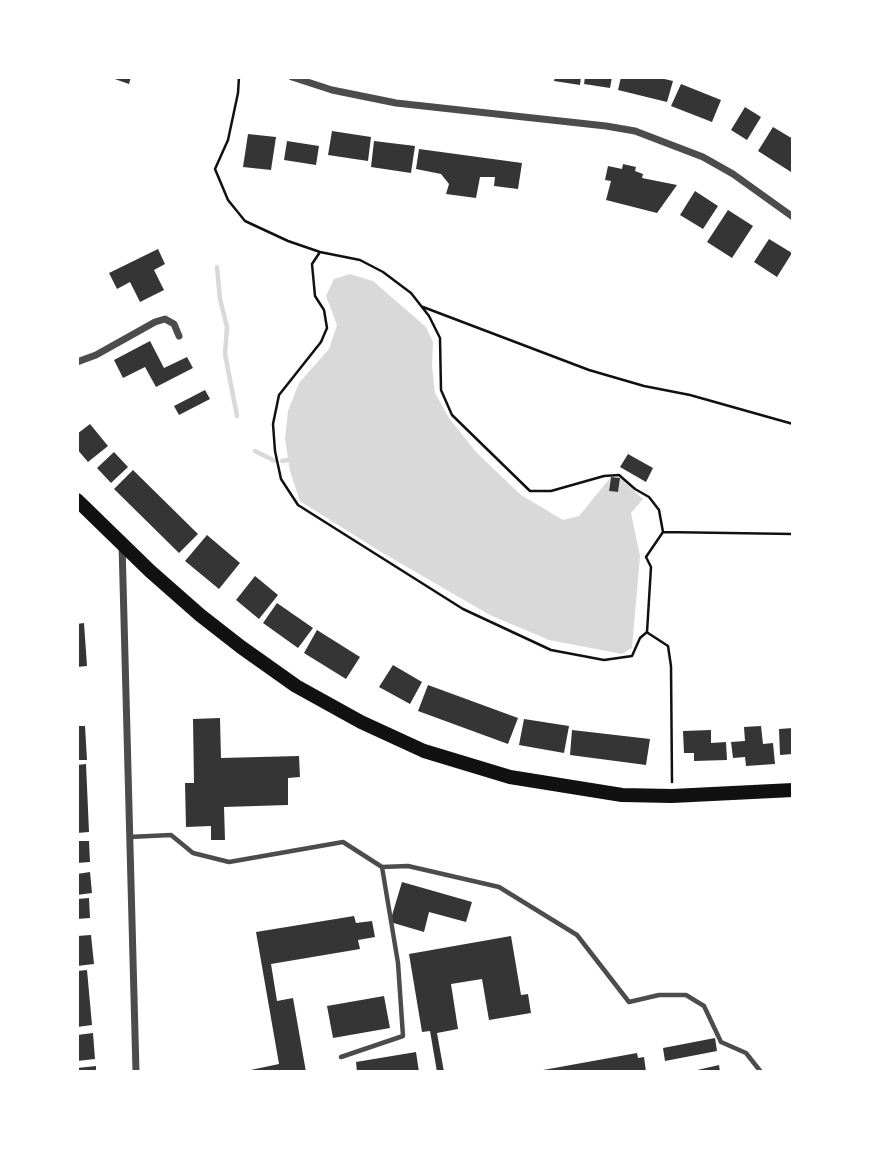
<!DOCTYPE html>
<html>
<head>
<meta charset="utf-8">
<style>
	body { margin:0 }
	#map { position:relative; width:870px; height:1149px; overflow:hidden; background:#fff; font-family:"Golos Text",sans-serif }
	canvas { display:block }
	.frame { position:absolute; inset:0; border:79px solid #fff; pointer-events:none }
</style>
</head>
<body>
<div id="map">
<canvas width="870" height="1149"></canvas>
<div class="frame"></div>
</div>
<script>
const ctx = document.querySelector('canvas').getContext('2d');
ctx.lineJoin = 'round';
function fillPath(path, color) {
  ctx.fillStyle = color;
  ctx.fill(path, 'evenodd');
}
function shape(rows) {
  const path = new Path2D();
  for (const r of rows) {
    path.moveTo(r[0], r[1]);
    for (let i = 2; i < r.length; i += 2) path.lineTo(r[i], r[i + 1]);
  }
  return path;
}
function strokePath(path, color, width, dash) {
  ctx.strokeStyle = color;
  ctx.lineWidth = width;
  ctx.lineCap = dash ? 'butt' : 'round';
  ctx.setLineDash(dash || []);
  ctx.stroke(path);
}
const water = shape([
	[350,274,373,281,426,327,433,342,432,366,435,393,449,418,476,452,521,495,563,520,579,516,610,478,609,491,618,492,620,478,643,499,631,513,640,556,632,648,622,654,549,640,490,615,381,552,300,501,290,471,285,439,288,411,299,383,329,349,337,325,326,296,334,279]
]);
const stream = shape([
	[217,267,220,299,227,327,225,354,237,416],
	[255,451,275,461],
	[282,461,288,460]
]);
const building = shape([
	[109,77,131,77,129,84],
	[555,77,581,77,580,85,554,81],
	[585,77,612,77,610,88,584,84],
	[621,77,656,77,673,81,667,102,618,90],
	[681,84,721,100,712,122,671,106],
	[745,107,761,117,747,140,731,130],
	[773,127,793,139,791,172,758,151],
	[332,131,371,137,368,161,328,155],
	[248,134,276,137,271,170,243,167],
	[287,141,319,146,316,165,284,160],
	[374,141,415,146,411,173,371,167],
	[419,149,522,163,518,189,494,186,495,177,480,177,476,198,446,194,449,184,441,174,416,169],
	[623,164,636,167,635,171,643,174,642,178,677,185,657,213,606,200,611,181,605,180,608,166,622,169],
	[695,191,718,206,703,229,680,215],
	[728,210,753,226,732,258,707,242],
	[769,239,792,253,777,277,754,262],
	[158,249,165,264,154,270,164,290,140,302,130,282,117,289,109,273],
	[150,341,164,368,187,357,193,368,156,387,145,367,123,378,114,360],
	[205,390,210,399,179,415,174,406],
	[90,424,108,446,88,462,77,449,77,434],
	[114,452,128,467,111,483,97,468],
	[628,454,653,468,646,482,620,467],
	[133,470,198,534,179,553,114,489],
	[611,477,620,478,618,492,609,491],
	[207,535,240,563,219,589,185,561],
	[255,576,278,595,259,619,236,600],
	[277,603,313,628,298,648,263,623],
	[84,623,87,666,77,667,77,624],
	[317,630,360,657,346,679,304,653],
	[393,665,422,682,410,704,379,687],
	[428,685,518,718,508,744,418,711],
	[220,718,221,758,299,756,300,777,288,778,288,805,224,807,225,840,211,840,211,826,186,827,185,783,194,783,193,719],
	[524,719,569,726,564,753,519,745],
	[77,726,85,726,87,760,77,760],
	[761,726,763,744,773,743,775,764,746,766,745,757,733,758,731,742,745,741,744,727],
	[793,728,793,754,780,755,779,729],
	[572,730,650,739,646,765,570,755],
	[711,730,711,743,726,742,727,760,694,761,694,753,684,753,683,731],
	[86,764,89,832,77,833,77,765],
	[77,841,89,841,90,862,77,863],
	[90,872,92,893,77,895,77,874],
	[402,882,472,902,466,922,429,912,424,932,390,922],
	[89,898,90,918,77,919,77,899],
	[354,916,356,923,372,921,375,937,358,940,360,949,271,964,277,1001,293,998,306,1072,241,1072,279,1064,256,932],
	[91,935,94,964,77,966,77,936],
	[511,936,521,995,528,994,531,1013,489,1020,482,979,451,984,458,1029,437,1033,444,1072,437,1072,430,1031,422,1032,409,954],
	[87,970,92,1025,77,1027,77,971],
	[384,996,390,1028,333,1038,327,1006],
	[93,1033,95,1059,77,1061,77,1035],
	[715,1038,717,1051,665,1061,663,1048],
	[416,1052,419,1072,357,1072,356,1062],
	[637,1053,638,1058,644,1057,646,1072,532,1072],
	[719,1065,720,1072,693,1072,693,1071],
	[96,1066,96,1072,77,1072,77,1068]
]);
const path = shape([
	[239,77,238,93,228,140,215,169,228,200,245,221,288,241,320,252,360,260,383,272,411,293,429,316,440,338,441,390,452,415,530,491,551,491,604,476,619,475,635,489,649,497,659,510,663,532,646,557,651,567,647,632,640,638,632,656,604,660,551,650,463,609,298,505,281,479,275,451,273,424,279,395,321,342,327,328,324,310,315,296,312,264,320,252],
	[423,307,589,370,644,386,690,395,793,424],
	[663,532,793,534],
	[648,633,668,646,671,666,672,782]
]);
const service = shape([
	[129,837,171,835,193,853,229,862,343,842,382,867,408,866,499,887,577,935,629,1002,659,995,686,995,704,1006,721,1042,746,1053,761,1072],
	[341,1057,403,1036,398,963,382,867]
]);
const minor = shape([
	[292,77,332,90,396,103,606,126,635,131,703,157,733,174,793,217],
	[77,362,96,355,155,322,165,319,174,324,179,336],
	[122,544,136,1072]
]);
const secondary = shape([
	[77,500,150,571,200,615,241,647,296,686,361,722,424,751,510,777,622,795,672,796,793,790]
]);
fillPath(water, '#d9d9d9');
strokePath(stream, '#d9d9d9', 4.5);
fillPath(building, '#353535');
strokePath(path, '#111', 2.5);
strokePath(service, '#4c4c4c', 4.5);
strokePath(minor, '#4c4c4c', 7);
strokePath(secondary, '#111', 14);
</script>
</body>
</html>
